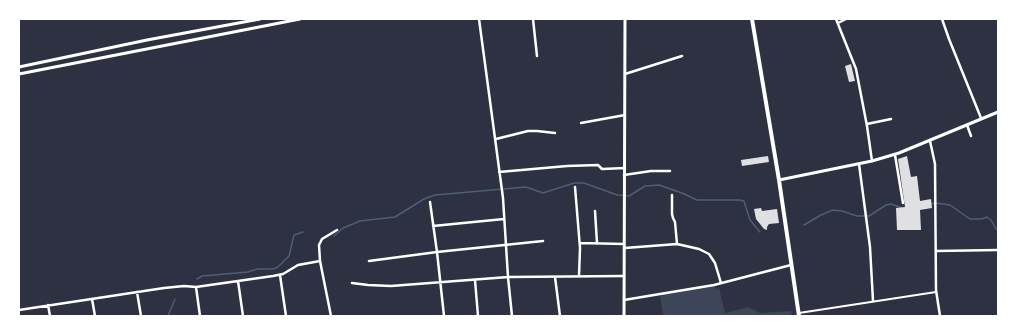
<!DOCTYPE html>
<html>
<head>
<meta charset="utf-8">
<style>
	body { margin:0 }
	#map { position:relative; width:1017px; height:335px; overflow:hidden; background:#2d3142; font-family:"Fira Sans Condensed",sans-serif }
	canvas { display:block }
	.frame { position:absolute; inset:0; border:20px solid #fff; pointer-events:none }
</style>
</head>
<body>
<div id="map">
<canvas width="1017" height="335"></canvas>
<div class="frame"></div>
</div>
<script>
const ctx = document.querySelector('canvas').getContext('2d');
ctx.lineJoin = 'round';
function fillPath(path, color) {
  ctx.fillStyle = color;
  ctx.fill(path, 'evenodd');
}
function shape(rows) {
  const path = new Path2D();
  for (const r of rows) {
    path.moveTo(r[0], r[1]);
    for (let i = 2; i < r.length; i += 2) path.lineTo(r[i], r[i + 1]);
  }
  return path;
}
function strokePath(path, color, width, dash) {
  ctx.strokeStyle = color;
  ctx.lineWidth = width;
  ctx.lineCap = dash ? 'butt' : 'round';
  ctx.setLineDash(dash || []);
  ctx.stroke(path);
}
const green = shape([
	[714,285,716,289,719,288,725,313,748,307,760,313,791,311,792,316,663,316,660,294]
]);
const stream = shape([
	[930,204,936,203,950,205,970,219,982,219,987,217,991,220,996,229,998,229],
	[804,225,821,215,833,210,842,211,857,216,869,216,886,205,891,204,902,208],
	[334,236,343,228,360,221,395,217,424,199,435,195,526,187,543,193,574,183,584,183,617,195,629,196,645,186,659,185,682,193,697,200,739,200,744,201,750,220,760,232],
	[197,279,202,276,248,272,257,269,273,269,278,267,289,256,294,235,303,232],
	[168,316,175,299]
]);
const building = shape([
	[851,64,855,81,849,82,845,66],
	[768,156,769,162,742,166,741,160],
	[907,156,911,177,917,176,920,201,931,199,932,208,920,210,921,230,897,230,896,208,905,207,898,159],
	[761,208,762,211,777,209,779,223,769,224,767,227,767,230,764,229,756,219,754,209]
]);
const pedestrian = shape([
	[799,313,936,292]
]);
const minor = shape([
	[479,19,503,198,508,277,512,316],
	[533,19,537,56],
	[836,19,856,69,867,126,872,161],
	[942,19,949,39,981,118],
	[838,23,846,19],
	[625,74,682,56],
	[581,123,625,115],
	[867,124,891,119],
	[967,125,971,136],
	[496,139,528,131,537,131,555,133],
	[930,141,935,164,936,290,940,316],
	[895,155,903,203],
	[859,164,870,247,873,301],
	[499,172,567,166,598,165,602,169,625,168],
	[624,175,651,171,670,171],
	[575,187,580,248,579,276],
	[672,195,672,214,673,218,675,222,677,244],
	[430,202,437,252,444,316],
	[595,211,597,243],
	[433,226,504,219],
	[580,243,624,244],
	[625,248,677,244,699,249,709,254,715,263,721,283],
	[936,251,998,250],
	[369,261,437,252,543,241],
	[280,275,286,316],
	[555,277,560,316],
	[475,280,478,316],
	[238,281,243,316],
	[352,283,368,285,391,286,508,277,624,276],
	[196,287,200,316],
	[137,292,141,316],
	[92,299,95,316],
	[624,300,714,285,791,265],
	[48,305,50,316],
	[19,310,164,288,184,286,196,287,273,276,283,274,298,265,320,261],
	[331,316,320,261,319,245,322,239,337,230]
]);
const tertiary = shape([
	[19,67,147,40,260,19],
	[19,74,300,19],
	[779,180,872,161,899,153,998,112],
	[624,316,625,19]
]);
const primary = shape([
	[752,19,779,180,799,316]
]);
fillPath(green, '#3c4559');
strokePath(stream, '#4f5d75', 1.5);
fillPath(building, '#e0e0e3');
strokePath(pedestrian, '#fff', 2);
strokePath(minor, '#fff', 2.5);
strokePath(tertiary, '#fff', 3);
strokePath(primary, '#fff', 4);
</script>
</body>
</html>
